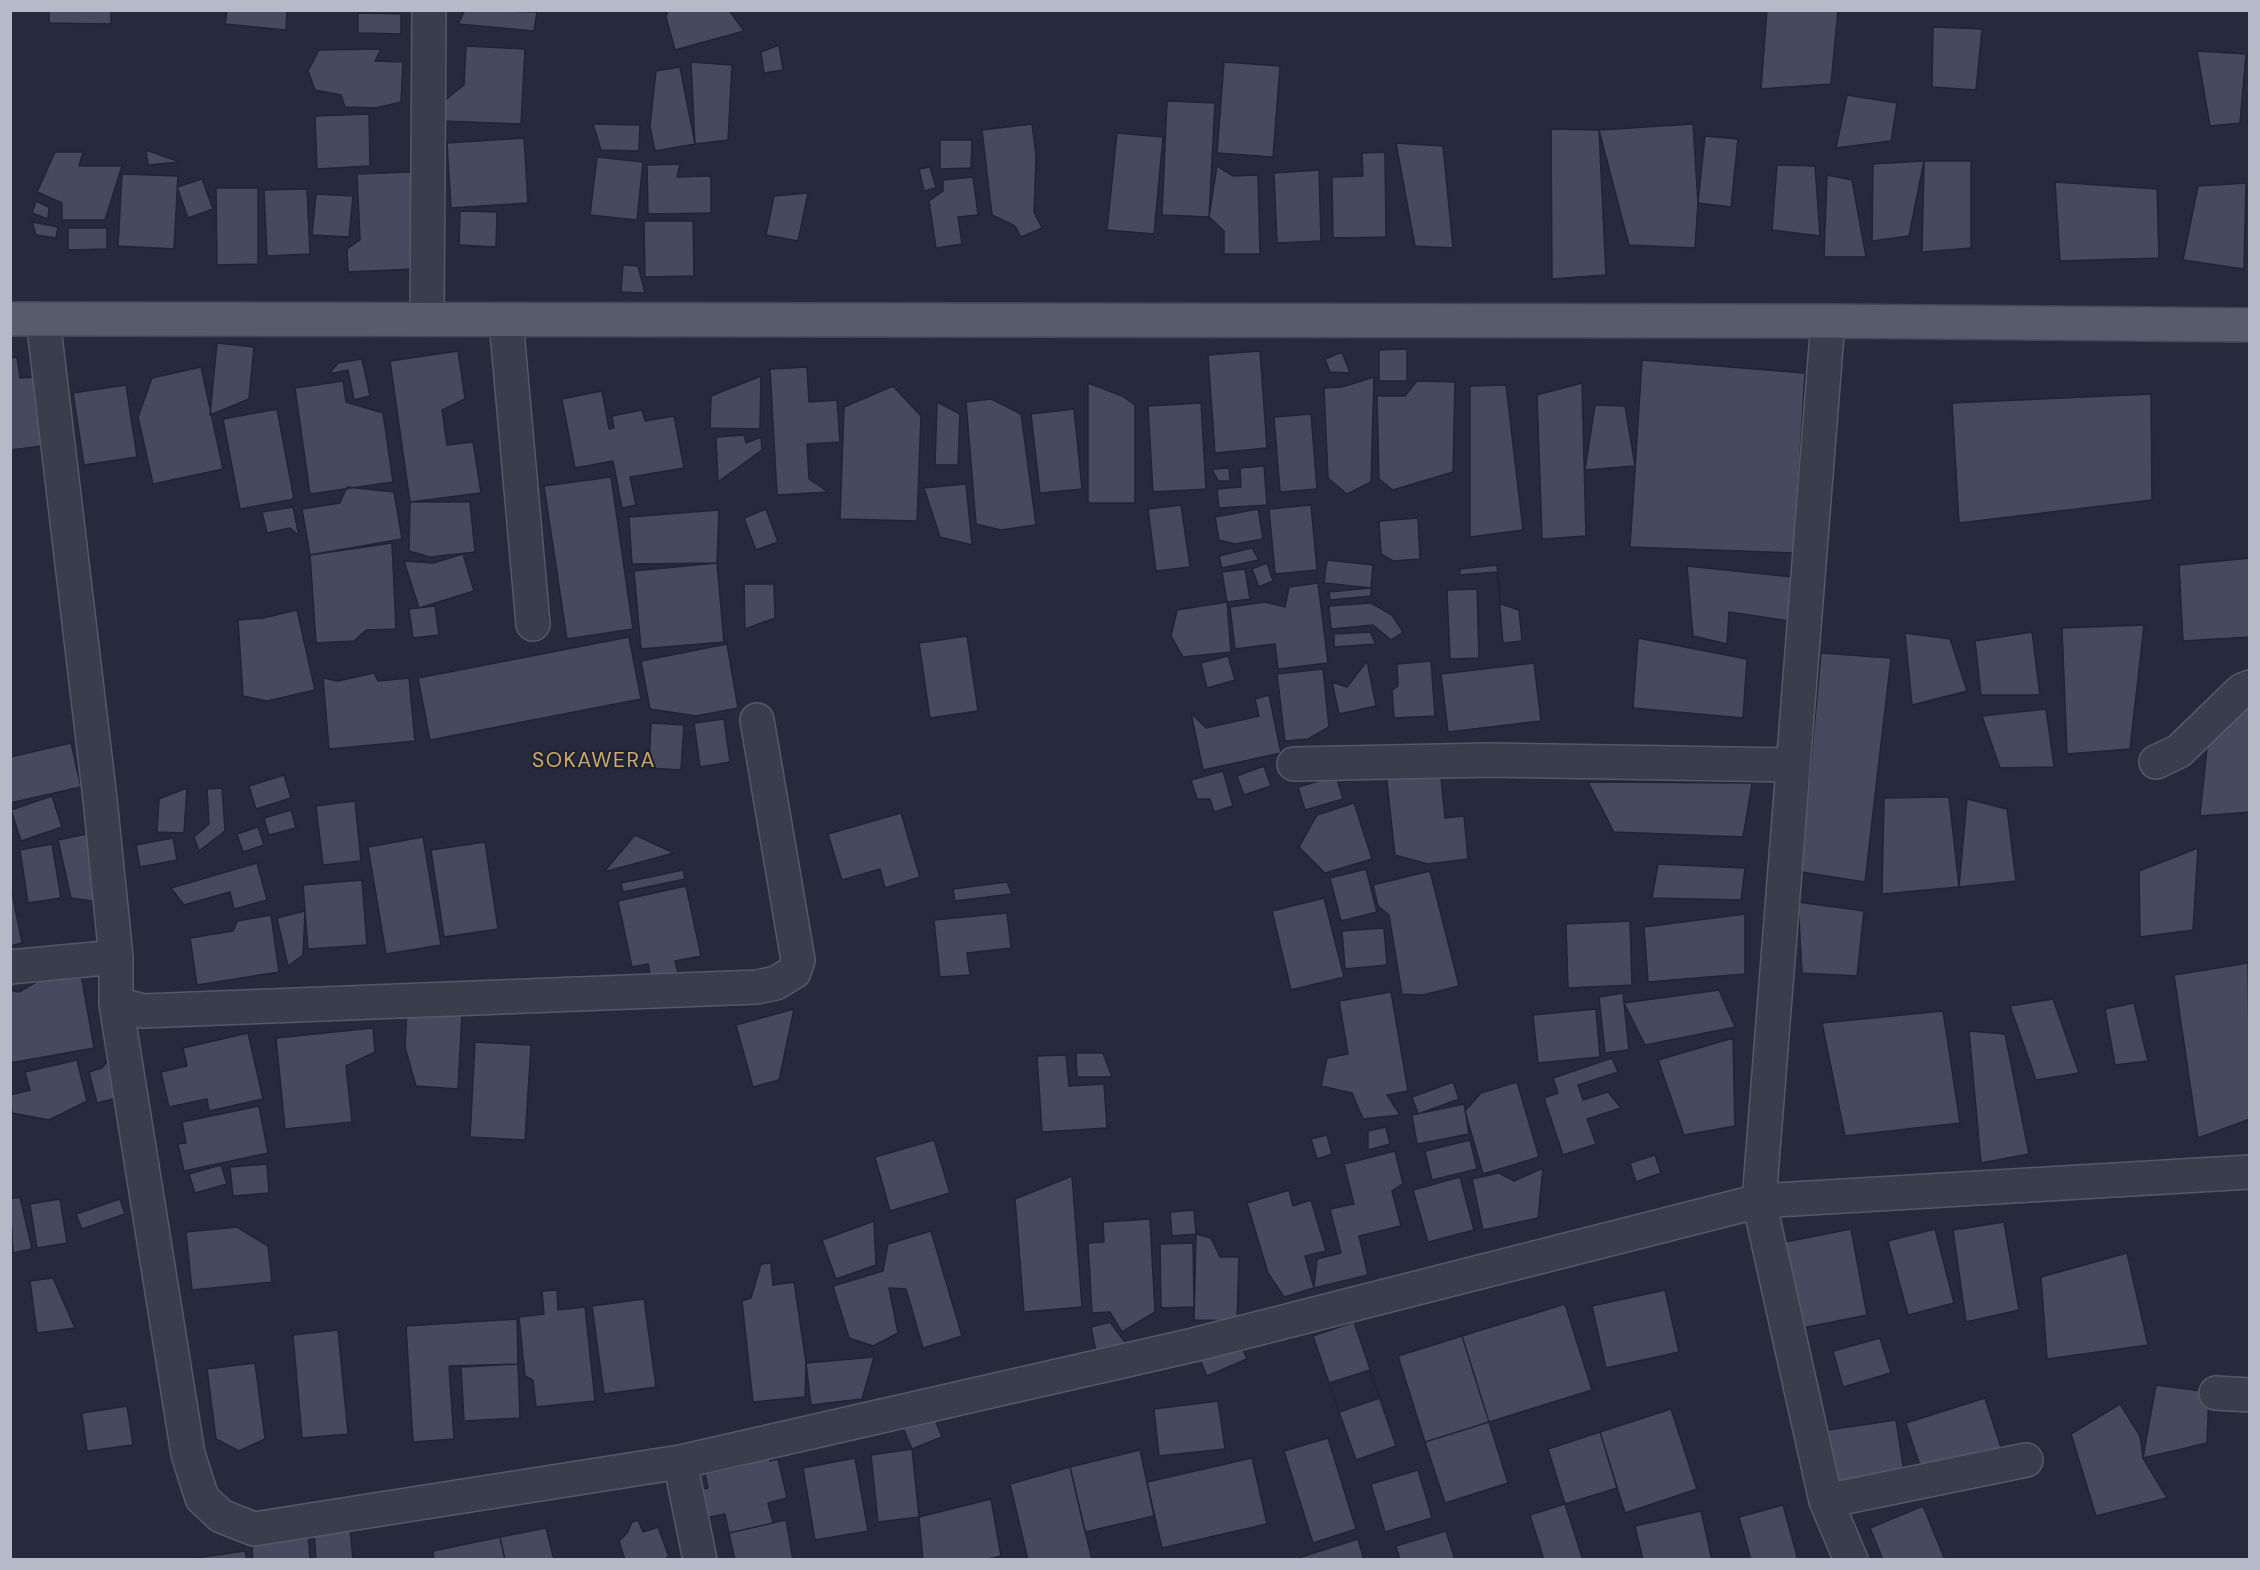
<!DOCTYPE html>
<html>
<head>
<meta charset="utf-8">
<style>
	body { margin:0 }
	#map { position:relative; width:2260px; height:1570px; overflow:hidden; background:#252b3d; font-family:"DM Sans",sans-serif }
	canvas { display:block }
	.frame { position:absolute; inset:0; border:12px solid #b5b9c8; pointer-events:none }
</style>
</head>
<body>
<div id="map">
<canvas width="2260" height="1570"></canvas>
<div class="frame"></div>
</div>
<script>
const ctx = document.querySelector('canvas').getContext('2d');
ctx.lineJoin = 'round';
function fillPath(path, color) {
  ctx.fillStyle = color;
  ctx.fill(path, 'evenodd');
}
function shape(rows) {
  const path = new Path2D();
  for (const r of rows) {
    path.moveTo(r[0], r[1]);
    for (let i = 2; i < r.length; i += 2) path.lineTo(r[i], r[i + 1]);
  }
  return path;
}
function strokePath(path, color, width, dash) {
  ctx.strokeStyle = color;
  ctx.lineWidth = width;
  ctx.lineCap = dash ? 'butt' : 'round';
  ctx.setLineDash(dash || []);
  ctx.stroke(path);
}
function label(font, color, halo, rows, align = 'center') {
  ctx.font = font + ' "DM Sans",sans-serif';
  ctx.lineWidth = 4.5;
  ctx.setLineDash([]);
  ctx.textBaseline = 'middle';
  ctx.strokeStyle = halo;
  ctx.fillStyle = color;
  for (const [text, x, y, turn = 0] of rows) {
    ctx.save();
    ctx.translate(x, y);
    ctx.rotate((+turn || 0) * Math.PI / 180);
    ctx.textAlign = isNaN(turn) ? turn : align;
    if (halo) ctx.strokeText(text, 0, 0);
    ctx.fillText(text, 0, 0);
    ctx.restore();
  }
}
const building = shape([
	[49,10,111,10,111,24,49,23,49,10],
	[227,10,287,10,286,30,225,24,227,10],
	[465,10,537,12,534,31,458,24,465,10],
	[668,10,729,10,744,31,675,50,666,17,668,10],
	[1767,10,1838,10,1831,84,1761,89,1767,10],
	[358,13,401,14,401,34,358,33,358,13],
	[1933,27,1982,29,1976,90,1932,87,1933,27],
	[779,45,783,70,764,73,761,52,779,45],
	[466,46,525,49,521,124,443,121,444,101,464,85,466,46],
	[381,49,375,61,403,62,401,102,376,108,345,107,341,95,315,90,308,71,319,50,381,49],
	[2197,51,2246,54,2240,123,2210,126,2197,51],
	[691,62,732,65,728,140,695,144,691,62],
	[1224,62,1280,66,1273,157,1217,153,1224,62],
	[680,67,695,144,655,151,650,126,656,71,680,67],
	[1847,95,1897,103,1891,141,1836,148,1847,95],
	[1167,101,1215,103,1209,217,1162,215,1167,101],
	[369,114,370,166,317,169,315,116,369,114],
	[593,124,640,125,639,151,601,150,593,124],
	[1032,124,1036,155,1034,212,1042,228,1021,237,1015,226,992,215,982,130,1032,124],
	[1693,124,1698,203,1695,248,1629,245,1599,130,1693,124],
	[1551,129,1599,130,1606,275,1552,279,1551,129],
	[1117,133,1163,137,1154,234,1107,230,1117,133],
	[1705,136,1738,139,1731,207,1698,203,1705,136],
	[524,138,528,203,451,208,447,143,524,138],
	[940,140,972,140,971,168,940,169,940,140],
	[1396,143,1443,146,1453,248,1415,246,1396,143],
	[146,150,180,162,148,165,146,150],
	[55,152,83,152,79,166,122,166,105,220,62,220,62,203,37,192,55,152],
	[1385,152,1386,237,1333,238,1332,177,1363,176,1362,153,1385,152],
	[597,157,643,162,637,220,590,215,597,157],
	[1924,161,1971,161,1971,248,1922,252,1924,161],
	[1924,161,1909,236,1872,241,1873,164,1924,161],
	[680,164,677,177,711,176,711,213,648,214,647,165,680,164],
	[1777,165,1815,166,1820,236,1772,230,1777,165],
	[1217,166,1233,176,1258,175,1260,254,1224,254,1224,231,1209,217,1217,166],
	[930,167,936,188,924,191,919,169,930,167],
	[1319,170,1321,241,1277,243,1274,173,1319,170],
	[411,172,415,269,348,272,347,249,360,240,357,174,411,172],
	[122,174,178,176,174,249,118,246,122,174],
	[1827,175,1852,180,1866,257,1824,257,1827,175],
	[973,177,978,215,958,217,962,244,936,248,929,201,943,191,943,180,973,177],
	[202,179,213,209,188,218,177,187,202,179],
	[2055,182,2157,189,2159,258,2060,261,2055,182],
	[2246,183,2244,269,2183,260,2198,186,2246,183],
	[216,188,258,188,258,264,217,265,216,188],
	[307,189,310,254,267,256,264,190,307,189],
	[808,193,798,241,766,235,774,196,808,193],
	[316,194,353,196,349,237,312,235,316,194],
	[36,201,49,207,48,219,32,213,36,201],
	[460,211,497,212,496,247,459,245,460,211],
	[644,221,693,221,694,276,645,277,644,221],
	[32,222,58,227,56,238,36,235,32,222],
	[68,228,107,228,107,249,68,250,68,228],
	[623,265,638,266,645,293,621,292,623,265],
	[217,343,254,347,249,399,210,415,217,343],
	[1407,349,1407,381,1379,381,1379,350,1407,349],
	[458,351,465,399,442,410,447,445,473,442,481,493,410,502,390,361,458,351],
	[1260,351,1267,448,1215,453,1208,355,1260,351],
	[1342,352,1350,373,1330,372,1325,359,1342,352],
	[17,357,20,378,35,377,43,446,10,450,10,358,17,357],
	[362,359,370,396,354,400,348,370,329,374,338,363,362,359],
	[1642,360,1805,373,1794,553,1630,547,1642,360],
	[201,367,223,469,153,484,138,417,152,378,201,367],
	[807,367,809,402,837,400,840,442,807,444,809,479,828,492,777,495,770,369,807,367],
	[761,376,760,429,710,428,711,396,761,376],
	[1374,377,1371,482,1347,494,1328,478,1324,388,1342,387,1374,377],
	[343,381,346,402,383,413,393,482,310,494,295,388,343,381],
	[1417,381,1455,382,1453,472,1393,490,1379,479,1377,396,1405,396,1417,381],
	[1088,383,1122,396,1135,405,1135,503,1088,503,1088,383],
	[1582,383,1586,536,1542,539,1537,395,1582,383],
	[126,385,137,457,84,465,73,393,126,385],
	[1506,385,1523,530,1470,537,1470,386,1506,385],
	[893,386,921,416,917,521,840,519,844,407,893,386],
	[602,391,609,429,614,428,612,416,642,410,645,421,674,416,684,468,630,477,636,505,622,508,613,461,575,468,562,399,602,391],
	[2151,394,2152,500,1959,523,1952,403,2151,394],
	[991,399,1021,414,1036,525,1001,530,976,524,966,402,991,399],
	[937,402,960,414,958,465,935,465,937,402],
	[1201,403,1206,489,1153,492,1148,406,1201,403],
	[1595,405,1625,406,1635,466,1585,470,1595,405],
	[277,409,294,499,240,509,223,419,277,409],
	[1074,409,1082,489,1040,493,1031,414,1074,409],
	[1311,414,1317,489,1280,492,1274,417,1311,414],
	[744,435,746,443,761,437,762,450,718,482,716,437,744,435],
	[1264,466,1267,505,1219,508,1217,489,1241,487,1240,468,1264,466],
	[1229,468,1230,481,1218,481,1212,469,1229,468],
	[611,477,633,629,567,639,544,486,611,477],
	[966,484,972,545,940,537,924,488,966,484],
	[347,487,394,492,402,539,310,555,302,509,340,503,347,487],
	[410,502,470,502,475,552,430,557,409,551,410,502],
	[1181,505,1190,567,1156,571,1148,509,1181,505],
	[1311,505,1317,570,1275,574,1269,509,1311,505],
	[293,507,299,536,290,528,267,533,262,512,293,507],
	[766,509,778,542,756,550,744,518,766,509],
	[1258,509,1263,539,1235,544,1219,540,1215,517,1258,509],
	[719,510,717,563,632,564,629,517,719,510],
	[1418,518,1420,559,1393,561,1381,554,1379,521,1418,518],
	[392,543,396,629,366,630,354,641,316,643,310,555,392,543],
	[1252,548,1259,560,1222,568,1219,556,1252,548],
	[463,554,474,591,419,608,404,561,433,563,463,554],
	[2250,558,2250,637,2183,641,2179,565,2250,558],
	[1327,560,1373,565,1371,588,1324,583,1327,560],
	[717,563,724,642,641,649,634,571,717,563],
	[1267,563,1273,581,1259,587,1252,569,1267,563],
	[1497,565,1501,604,1519,610,1522,641,1503,643,1497,572,1460,575,1460,569,1497,565],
	[1687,566,1793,577,1789,621,1729,612,1727,644,1693,636,1687,566],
	[1245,569,1250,599,1227,602,1222,572,1245,569],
	[1318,583,1328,663,1278,669,1275,644,1235,649,1230,607,1265,602,1285,607,1289,587,1318,583],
	[744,584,774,584,775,618,745,629,744,584],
	[1371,588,1371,596,1330,600,1329,592,1371,588],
	[1477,589,1479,658,1450,659,1447,590,1477,589],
	[1227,602,1231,652,1183,657,1171,636,1177,610,1227,602],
	[1371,603,1392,615,1403,632,1391,640,1373,625,1331,629,1329,606,1371,603],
	[435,606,439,635,413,638,409,609,435,606],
	[297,610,315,690,267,701,243,696,238,620,263,618,297,610],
	[2144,625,2130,749,2067,754,2062,628,2144,625],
	[1370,632,1376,644,1334,647,1334,634,1370,632],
	[2032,632,2040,695,1981,695,1975,641,2032,632],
	[1905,633,1950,639,1967,691,1912,705,1905,633],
	[967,636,978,711,930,718,919,643,967,636],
	[629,637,641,699,430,740,418,678,629,637],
	[1638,638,1747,659,1743,718,1633,708,1638,638],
	[727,644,738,708,696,716,650,709,641,661,727,644],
	[1821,653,1891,658,1865,882,1801,872,1821,653],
	[1228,656,1235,680,1207,688,1201,663,1228,656],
	[1367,661,1376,706,1339,714,1332,682,1347,687,1367,661],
	[1431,661,1435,716,1394,718,1392,690,1398,686,1397,664,1431,661],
	[1534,663,1541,721,1448,732,1441,674,1534,663],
	[1323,669,1329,727,1308,739,1285,741,1277,674,1323,669],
	[374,673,378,681,409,678,415,741,329,749,323,678,338,681,374,673],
	[1269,695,1281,753,1203,770,1191,713,1206,728,1259,716,1255,699,1269,695],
	[2238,703,2250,706,2250,812,2200,816,2207,748,2238,703],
	[2046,709,2054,767,2000,768,1982,716,2046,709],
	[724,719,730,762,700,767,694,723,724,719],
	[651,723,684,725,681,770,649,768,651,723],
	[71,743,81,787,10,803,10,757,71,743],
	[1264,766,1271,786,1244,795,1237,776,1264,766],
	[1440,767,1445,818,1464,816,1468,859,1428,864,1395,855,1386,773,1440,767],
	[1223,771,1233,806,1214,812,1210,799,1197,799,1191,780,1223,771],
	[284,775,291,798,256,809,249,786,284,775],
	[1336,776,1343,799,1305,810,1298,787,1336,776],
	[1588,782,1752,783,1743,837,1614,832,1588,782],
	[187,788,184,833,157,832,159,799,187,788],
	[222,788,225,831,199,851,194,837,209,824,207,789,222,788],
	[52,796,62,827,21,841,11,810,52,796],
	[1949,797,1959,887,1882,894,1884,798,1949,797],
	[1967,799,2007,809,2016,881,1959,887,1967,799],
	[355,801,361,861,323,865,316,806,355,801],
	[1354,803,1372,859,1325,873,1299,847,1317,815,1354,803],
	[291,810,296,828,269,835,264,818,291,810],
	[901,813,920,877,885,888,880,869,842,880,828,834,901,813],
	[258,827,264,845,243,852,237,834,258,827],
	[91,833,107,903,71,898,58,840,91,833],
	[635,835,674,853,604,872,635,835],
	[423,837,441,945,386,954,368,847,423,837],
	[173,838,177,860,140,867,136,845,173,838],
	[485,842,498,929,444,937,431,850,485,842],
	[52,844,61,898,28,903,20,850,52,844],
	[2198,848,2193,930,2140,937,2139,871,2198,848],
	[257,863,267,900,234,909,230,892,184,905,171,888,257,863],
	[1658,864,1745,868,1741,900,1652,898,1658,864],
	[1366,869,1377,912,1341,921,1330,878,1366,869],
	[683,870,685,879,623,892,621,883,683,870],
	[1430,871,1459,986,1423,995,1402,994,1389,915,1378,906,1373,885,1430,871],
	[362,880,367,945,308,949,303,885,362,880],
	[10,882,22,943,10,946,10,882],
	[1007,882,1012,894,955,901,953,889,1007,882],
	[686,886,701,956,675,961,678,973,651,978,648,964,632,967,618,901,686,886],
	[1324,898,1344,977,1291,990,1272,911,1324,898],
	[1798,902,1864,911,1857,976,1802,973,1798,902],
	[305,911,303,955,288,966,277,918,305,911],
	[1007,913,1011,948,967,953,970,975,940,977,934,920,1007,913],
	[1745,914,1745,974,1648,982,1644,927,1745,914],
	[271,915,279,972,197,985,190,938,233,931,237,921,271,915],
	[1630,921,1632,985,1568,988,1566,924,1630,921],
	[1384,928,1387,965,1345,969,1342,931,1384,928],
	[2248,963,2250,1119,2198,1138,2174,975,2248,963],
	[81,974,94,1048,10,1063,10,990,19,992,38,981,81,974],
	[1719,990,1735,1027,1645,1045,1624,1003,1719,990],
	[1391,992,1408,1091,1387,1095,1400,1115,1363,1119,1352,1093,1321,1086,1327,1058,1348,1054,1339,1001,1391,992],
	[1623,993,1629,1050,1605,1053,1599,997,1623,993],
	[2053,999,2079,1073,2036,1080,2010,1006,2053,999],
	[2134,1003,2148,1061,2115,1065,2105,1009,2134,1003],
	[794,1009,779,1080,753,1087,736,1025,794,1009],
	[1596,1009,1600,1057,1538,1063,1533,1015,1596,1009],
	[407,1010,462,1014,458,1089,416,1086,405,1047,407,1010],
	[1943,1011,1960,1123,1845,1136,1822,1023,1943,1011],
	[373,1028,375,1052,346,1066,352,1122,285,1129,276,1038,373,1028],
	[1969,1031,2005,1034,2029,1154,1981,1163,1969,1031],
	[248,1033,263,1099,209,1111,207,1099,169,1107,161,1072,187,1066,183,1048,248,1033],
	[1733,1038,1735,1126,1684,1135,1658,1060,1733,1038],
	[475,1042,531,1045,525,1140,470,1137,475,1042],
	[1076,1053,1103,1053,1112,1077,1077,1077,1076,1053],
	[1066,1055,1069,1086,1104,1084,1107,1128,1042,1132,1037,1056,1066,1055],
	[1612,1058,1618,1072,1578,1085,1583,1100,1608,1092,1621,1108,1587,1119,1596,1144,1563,1155,1544,1098,1558,1093,1553,1078,1612,1058],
	[77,1060,87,1101,49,1120,12,1113,10,1095,30,1090,25,1072,77,1060],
	[107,1061,117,1098,97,1103,89,1072,102,1068,107,1061],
	[1453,1082,1459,1099,1418,1114,1412,1097,1453,1082],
	[1517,1082,1539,1157,1483,1174,1465,1111,1481,1093,1517,1082],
	[1464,1104,1469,1134,1417,1144,1412,1115,1464,1104],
	[259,1106,268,1153,184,1171,178,1144,186,1143,182,1122,259,1106],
	[1386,1127,1390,1144,1368,1150,1368,1131,1386,1127],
	[1327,1135,1332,1154,1317,1159,1311,1139,1327,1135],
	[934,1140,950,1193,890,1211,875,1157,934,1140],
	[1470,1140,1477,1169,1432,1180,1425,1151,1470,1140],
	[1395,1151,1403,1184,1392,1191,1401,1226,1359,1236,1368,1275,1314,1288,1317,1259,1341,1253,1330,1209,1354,1204,1344,1164,1395,1151],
	[1655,1155,1661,1173,1636,1182,1630,1163,1655,1155],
	[267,1164,269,1193,233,1196,230,1167,267,1164],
	[221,1165,227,1184,195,1193,189,1174,221,1165],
	[1543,1168,1538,1218,1483,1230,1472,1179,1499,1173,1514,1181,1543,1168],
	[1072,1176,1082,1307,1024,1312,1015,1199,1072,1176],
	[1460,1177,1474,1230,1428,1242,1413,1190,1460,1177],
	[1289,1190,1293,1206,1311,1200,1326,1251,1305,1256,1314,1288,1284,1297,1268,1273,1247,1203,1289,1190],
	[20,1197,32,1249,13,1253,10,1199,20,1197],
	[60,1199,67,1243,37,1248,30,1204,60,1199],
	[120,1199,125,1214,82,1229,76,1214,120,1199],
	[1194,1210,1196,1234,1172,1236,1170,1212,1194,1210],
	[1150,1219,1155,1312,1122,1332,1110,1312,1092,1313,1088,1243,1104,1242,1103,1222,1150,1219],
	[874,1221,876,1265,836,1279,822,1240,874,1221],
	[2004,1222,2019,1310,1966,1322,1953,1230,2004,1222],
	[237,1227,268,1246,272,1282,192,1290,186,1232,237,1227],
	[1851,1229,1867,1315,1797,1329,1780,1243,1851,1229],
	[1935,1229,1954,1303,1908,1315,1888,1241,1935,1229],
	[931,1231,962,1336,923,1348,906,1289,889,1288,898,1333,873,1346,849,1338,833,1286,883,1271,888,1244,931,1231],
	[1196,1234,1211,1238,1220,1257,1239,1257,1237,1321,1194,1320,1196,1234],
	[1193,1243,1194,1307,1161,1308,1160,1244,1193,1243],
	[2127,1253,2148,1345,2047,1359,2041,1277,2127,1253],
	[771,1263,773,1285,794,1282,806,1363,805,1397,753,1402,742,1301,751,1298,761,1264,771,1263],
	[53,1278,75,1328,37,1333,30,1281,53,1278],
	[557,1290,558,1310,585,1307,595,1401,536,1407,533,1380,525,1376,519,1317,544,1314,542,1291,557,1290],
	[1665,1290,1679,1352,1606,1368,1592,1306,1665,1290],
	[644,1299,656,1387,604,1394,592,1306,644,1299],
	[1565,1304,1592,1390,1489,1422,1462,1336,1565,1304],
	[517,1319,518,1364,449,1366,454,1439,413,1442,406,1326,517,1319],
	[1110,1322,1127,1345,1096,1351,1091,1327,1110,1322],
	[1354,1322,1380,1398,1339,1412,1313,1336,1354,1322],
	[338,1330,348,1434,302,1438,293,1335,338,1330],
	[1462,1336,1489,1422,1425,1442,1398,1356,1462,1336],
	[1880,1338,1891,1373,1843,1387,1833,1351,1880,1338],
	[1242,1348,1247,1359,1207,1376,1198,1355,1242,1348],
	[874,1357,862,1399,811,1405,806,1363,874,1357],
	[255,1363,265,1439,239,1451,216,1439,207,1369,255,1363],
	[518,1364,520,1418,464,1421,461,1367,518,1364],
	[1370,1370,1396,1446,1356,1460,1329,1383,1370,1370],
	[2156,1385,2209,1392,2207,1443,2143,1458,2156,1385],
	[1985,1398,2002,1451,1923,1475,1906,1423,1985,1398],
	[1218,1401,1225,1449,1159,1456,1154,1409,1218,1401],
	[2120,1404,2140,1436,2143,1458,2167,1498,2096,1516,2071,1434,2120,1404],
	[127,1406,133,1445,87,1451,82,1413,127,1406],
	[1671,1409,1697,1489,1625,1513,1600,1432,1671,1409],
	[933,1415,942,1437,912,1449,903,1428,933,1415],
	[1896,1420,1905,1479,1830,1491,1821,1431,1896,1420],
	[1489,1422,1508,1483,1445,1503,1425,1442,1489,1422],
	[1600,1432,1617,1488,1565,1504,1548,1449,1600,1432],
	[1328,1438,1356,1529,1313,1543,1284,1451,1328,1438],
	[767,1449,770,1461,778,1459,787,1498,768,1503,773,1523,729,1533,725,1514,701,1519,694,1491,708,1488,705,1474,749,1464,746,1454,767,1449],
	[912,1449,919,1517,878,1522,871,1455,912,1449],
	[1140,1450,1154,1516,1085,1532,1070,1467,1140,1450],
	[855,1458,868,1531,815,1540,803,1468,855,1458],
	[1252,1458,1267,1524,1162,1548,1147,1482,1252,1458],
	[1070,1467,1092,1560,1028,1560,1010,1484,1070,1467],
	[1418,1470,1432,1518,1385,1532,1371,1484,1418,1470],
	[991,1499,1001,1556,984,1560,923,1560,919,1517,991,1499],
	[1565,1504,1583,1560,1544,1560,1530,1515,1565,1504],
	[1783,1505,1798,1560,1751,1560,1739,1517,1783,1505],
	[1923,1506,1945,1560,1883,1560,1870,1528,1923,1506],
	[1701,1511,1712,1560,1643,1560,1635,1526,1701,1511],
	[638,1520,643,1532,658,1527,669,1557,662,1560,625,1560,619,1541,628,1532,632,1522,638,1520],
	[786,1520,793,1560,735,1560,729,1533,786,1520],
	[546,1528,554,1560,505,1560,500,1537,546,1528],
	[308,1529,310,1560,253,1560,251,1535,308,1529],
	[350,1529,353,1560,316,1560,314,1532,350,1529],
	[1446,1531,1455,1560,1400,1560,1396,1546,1446,1531],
	[500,1537,505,1560,434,1560,433,1551,500,1537],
	[1358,1539,1364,1560,1292,1560,1358,1539],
	[245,1551,247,1560,189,1560,189,1559,245,1551]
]);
const street = shape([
	[427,318,429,10],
	[43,319,100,799,116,957,116,1004,143,1011,757,987,776,983,794,972,798,960,757,720],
	[506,320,533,624],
	[1828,321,1759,1201,1826,1501,1851,1560],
	[2156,762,2179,751,2242,690,2250,687],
	[1294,764,1490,760,1792,765],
	[10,967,116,957],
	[116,1004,188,1454,202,1498,221,1516,254,1529,680,1462,1193,1345,1759,1201,2250,1172],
	[2216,1393,2250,1395],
	[680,1462,700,1560],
	[1826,1501,2026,1460]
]);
const primary = shape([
	[10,319,1828,321,2250,325]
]);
const quarterNames = [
	["SOKAWERA",594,761]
];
fillPath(building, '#454a5e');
strokePath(building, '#202534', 1.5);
strokePath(street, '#545968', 36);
strokePath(primary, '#424756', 36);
strokePath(street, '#393e4d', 33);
strokePath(primary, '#575c6d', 33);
ctx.letterSpacing = '1.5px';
label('21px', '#cfa969', '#1e2332', quarterNames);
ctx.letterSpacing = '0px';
</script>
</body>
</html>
